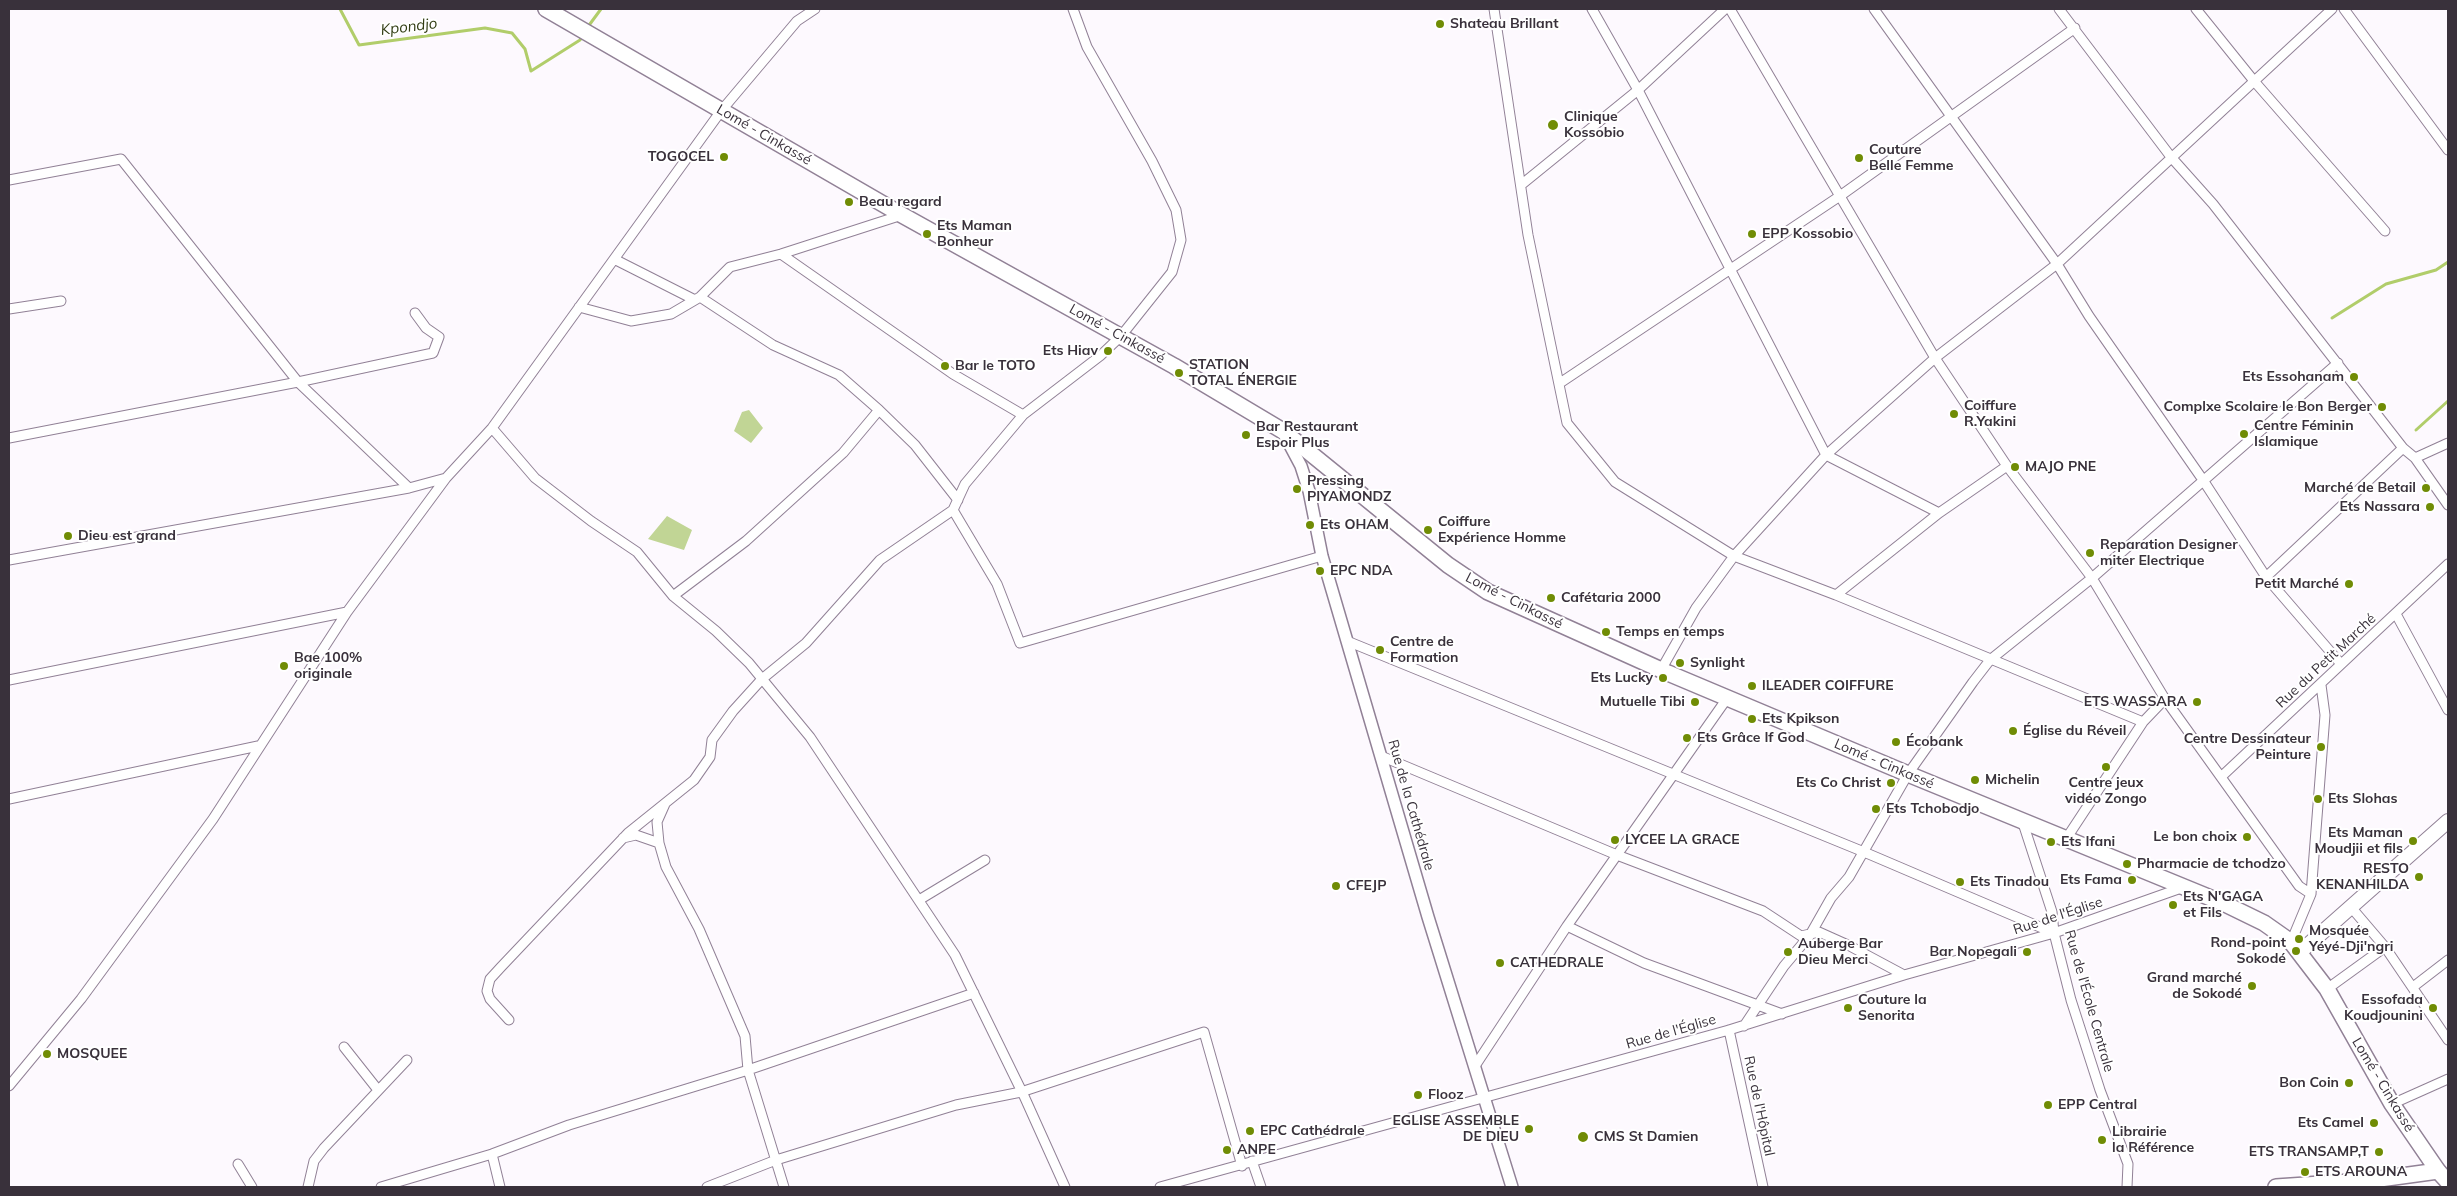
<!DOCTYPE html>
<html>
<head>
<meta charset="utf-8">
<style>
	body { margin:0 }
	#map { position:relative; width:2457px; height:1196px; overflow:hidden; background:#fdf9fe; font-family:Mulish,sans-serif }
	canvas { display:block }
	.frame { position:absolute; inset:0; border:10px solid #39313b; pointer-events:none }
</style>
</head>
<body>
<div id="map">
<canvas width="2457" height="1196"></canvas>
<div class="frame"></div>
</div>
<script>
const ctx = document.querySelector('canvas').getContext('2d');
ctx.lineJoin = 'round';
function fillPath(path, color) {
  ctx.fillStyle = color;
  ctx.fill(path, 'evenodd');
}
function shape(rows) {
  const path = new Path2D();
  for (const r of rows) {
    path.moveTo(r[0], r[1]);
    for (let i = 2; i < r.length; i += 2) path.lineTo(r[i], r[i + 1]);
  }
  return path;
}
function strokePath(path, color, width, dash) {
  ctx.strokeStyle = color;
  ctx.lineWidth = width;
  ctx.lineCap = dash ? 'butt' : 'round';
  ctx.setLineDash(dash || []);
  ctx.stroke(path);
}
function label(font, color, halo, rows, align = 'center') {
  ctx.font = font + ' Mulish,sans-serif';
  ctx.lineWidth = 4;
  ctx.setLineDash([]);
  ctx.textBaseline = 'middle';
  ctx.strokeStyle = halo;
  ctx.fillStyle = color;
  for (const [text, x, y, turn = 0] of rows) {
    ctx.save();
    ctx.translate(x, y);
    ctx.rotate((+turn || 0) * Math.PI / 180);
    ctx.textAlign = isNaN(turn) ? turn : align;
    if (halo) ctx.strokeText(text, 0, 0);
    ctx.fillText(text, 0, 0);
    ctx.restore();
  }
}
const green = shape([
	[749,410,763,428,751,443,734,431,742,412],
	[667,516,692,530,684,550,648,539]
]);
const stream = shape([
	[340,9,359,45,485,28,512,33,525,49,531,71,580,40,582,36],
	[587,28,601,9],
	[2332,318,2386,284,2436,270,2448,262],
	[2416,430,2448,401]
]);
const minor = shape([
	[1494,9,1528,235,1567,423,1615,482,1734,556,1836,595,2143,722],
	[1592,9,1638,90,1826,455,1939,513],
	[1730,9,1935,358,2007,466,2092,578,2165,699,2299,886,2311,894,2291,942],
	[1874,9,2057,264,2089,316,2203,480,2266,577,2341,664],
	[2059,9,2171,157,2213,204,2403,448,2415,458,2448,505],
	[2196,9,2254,81,2385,231],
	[2344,9,2448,150],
	[9,180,121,159,298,382,9,438],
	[1521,185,1638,90,1725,9],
	[781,254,953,374,1023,415],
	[614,259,695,300],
	[700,297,773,345,839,375,879,410],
	[579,307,631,321,671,314,700,297,730,267,781,254,902,215],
	[9,309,61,301],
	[1560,383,1840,196,2075,28],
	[492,428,535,478,591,521,637,552,673,596,716,631,749,663,810,737,955,955,1024,1096,1065,1187],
	[2415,458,2448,443],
	[409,488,298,382,433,353,439,337,426,328,415,313],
	[953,510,997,584,1020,643,1322,556],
	[9,560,409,488,446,478],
	[2266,577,2403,448],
	[1836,595,1939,513,2007,466],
	[673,596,746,541,843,453,879,410,915,445,958,500],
	[2396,614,2448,710],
	[1347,641,1864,852,2054,933],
	[1661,670,1696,608,1734,556,1826,455,1935,358,2057,264,2332,9],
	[9,680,347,612],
	[1381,756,1617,855,1763,911,1801,936,1819,932,1848,945,1904,975],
	[2222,776,2448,564],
	[9,799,258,746],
	[665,804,657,822,659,843,666,867,699,929,745,1036,748,1070,784,1187],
	[2022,820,2052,912,2054,933,2071,1000,2100,1090,2128,1164,2127,1187],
	[623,838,636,835,659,843],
	[2066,839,2143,722,2165,699],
	[2311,894,2325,715,2321,685],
	[919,900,985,860],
	[2350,906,2385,947,2448,1040],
	[1567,926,1644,963,1782,1014],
	[2413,987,2448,960],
	[2327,989,2385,947],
	[509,1020,490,999,487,991,490,979,501,967,628,833,694,780,710,757,712,740,733,711,762,679,806,643,880,560,953,510,965,484,1023,415,1100,356,1121,336,1172,272,1181,240,1176,210,1152,161,1087,47,1073,9],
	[1744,1026,1784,966,1810,935,1831,898,1849,877,1908,774,1973,682,1990,660,2092,578,2338,363],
	[1729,1030,1763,1187],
	[344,1047,378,1090],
	[1475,1066,1567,926,1728,697],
	[9,1086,81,999,213,819,347,612,446,478,492,428,721,111,797,21,815,9],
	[2392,1104,2448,1079],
	[492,1154,500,1187],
	[1252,1161,1261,1187],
	[238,1164,252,1187],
	[308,1187,314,1161,324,1148,407,1060],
	[381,1187,492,1154,569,1125,745,1071,974,993],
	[707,1187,776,1160,956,1105,1021,1092,1204,1032,1242,1166],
	[1160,1187,1729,1030,1904,975,2054,933,2184,887]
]);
const tertiary = shape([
	[1284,434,1301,466,1309,491,1322,556,1428,917,1512,1187]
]);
const secondary = shape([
	[2300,952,2448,821]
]);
const primary = shape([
	[2276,1187,2365,1181,2438,1171]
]);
const trunk = shape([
	[546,9,902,215,1174,366,1283,431,1448,565,1488,592,1668,673,1908,774,2223,903,2264,923,2291,942,2327,989,2392,1104,2438,1171,2448,1182]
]);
const markers = [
	[1440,24,5,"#708c05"],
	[1553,125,6,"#708c05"],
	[724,157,5,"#708c05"],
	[1859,158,5,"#708c05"],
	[849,202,5,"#708c05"],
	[927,234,5,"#708c05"],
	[1752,234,5,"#708c05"],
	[1108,351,5,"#708c05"],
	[945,366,5,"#708c05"],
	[1179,373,5,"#708c05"],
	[2354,377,5,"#708c05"],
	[2382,407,5,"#708c05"],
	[1954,414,5,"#708c05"],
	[2244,434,5,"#708c05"],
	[1246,435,5,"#708c05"],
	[2015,467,5,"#708c05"],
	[2426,488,5,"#708c05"],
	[1297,489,5,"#708c05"],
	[2430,507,5,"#708c05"],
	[1310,525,5,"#708c05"],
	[1428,530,5,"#708c05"],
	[68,536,5,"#708c05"],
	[2090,553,5,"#708c05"],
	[1320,571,5,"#708c05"],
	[2349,584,5,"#708c05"],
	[1551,598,5,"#708c05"],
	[1606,632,5,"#708c05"],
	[1380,650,5,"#708c05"],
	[1680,663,5,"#708c05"],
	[284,666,5,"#708c05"],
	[1663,678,5,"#708c05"],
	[1752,686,5,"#708c05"],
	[1695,702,5,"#708c05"],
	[2197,702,5,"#708c05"],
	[1752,719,5,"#708c05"],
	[2013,731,5,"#708c05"],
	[1687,738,5,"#708c05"],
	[1896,742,5,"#708c05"],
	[2321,747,5,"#708c05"],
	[2106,767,5,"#708c05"],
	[1975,780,5,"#708c05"],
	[1891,783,5,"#708c05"],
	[2318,799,5,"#708c05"],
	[1876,809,5,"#708c05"],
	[2247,837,5,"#708c05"],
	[1615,840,5,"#708c05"],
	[2413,841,5,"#708c05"],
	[2051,842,5,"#708c05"],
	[2127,864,5,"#708c05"],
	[2419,877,5,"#708c05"],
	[2132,880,5,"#708c05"],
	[1960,882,5,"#708c05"],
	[1336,886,5,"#708c05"],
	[2173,905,5,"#708c05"],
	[2299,939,5,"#708c05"],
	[2296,951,5,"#708c05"],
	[1788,952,5,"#708c05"],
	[2027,952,5,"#708c05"],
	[1500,963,5,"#708c05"],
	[2252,986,5,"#708c05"],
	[1848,1008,5,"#708c05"],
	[2433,1008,5,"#708c05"],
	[47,1054,5,"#708c05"],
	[2349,1083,5,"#708c05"],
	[1418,1095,5,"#708c05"],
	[2048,1105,5,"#708c05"],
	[2374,1123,5,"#708c05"],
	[1529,1129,5,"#708c05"],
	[1250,1131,5,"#708c05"],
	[1583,1137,6,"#708c05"],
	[2102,1140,5,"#708c05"],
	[1227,1150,5,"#708c05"],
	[2379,1152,5,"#708c05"],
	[2305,1172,5,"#708c05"]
];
const poiNames = [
	["Shateau Brillant",1450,24],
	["Clinique",1564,117],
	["Kossobio",1564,133],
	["Couture",1869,150],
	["Belle Femme",1869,166],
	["TOGOCEL",714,157,"right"],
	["Beau regard",859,202],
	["Ets Maman",937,226],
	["Bonheur",937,242],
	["EPP Kossobio",1762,234],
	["Ets Hiav",1098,351,"right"],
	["STATION",1189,365],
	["TOTAL ÉNERGIE",1189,381],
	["Bar le TOTO",955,366],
	["Ets Essohanam",2344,377,"right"],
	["Coiffure",1964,406],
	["R.Yakini",1964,422],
	["Complxe Scolaire le Bon Berger",2372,407,"right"],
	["Centre Féminin",2254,426],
	["Islamique",2254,442],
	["Bar Restaurant",1256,427],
	["Espoir Plus",1256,443],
	["MAJO PNE",2025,467],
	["Pressing",1307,481],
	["PIYAMONDZ",1307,497],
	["Marché de Betail",2416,488,"right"],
	["Ets Nassara",2420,507,"right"],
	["Coiffure",1438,522],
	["Expérience Homme",1438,538],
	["Ets OHAM",1320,525],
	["Dieu est grand",78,536],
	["Reparation Designer",2100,545],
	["miter Electrique",2100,561],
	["EPC NDA",1330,571],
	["Petit Marché",2339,584,"right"],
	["Cafétaria 2000",1561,598],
	["Temps en temps",1616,632],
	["Centre de",1390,642],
	["Formation",1390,658],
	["Bae 100%",294,658],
	["originale",294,674],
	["Synlight",1690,663],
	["Ets Lucky",1653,678,"right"],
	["lLEADER COIFFURE",1762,686],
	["Mutuelle Tibi",1685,702,"right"],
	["ETS WASSARA",2187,702,"right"],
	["Ets Kpikson",1762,719],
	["Église du Réveil",2023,731],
	["Ets Grâce If God",1697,738],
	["Centre Dessinateur",2311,739,"right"],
	["Peinture",2311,755,"right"],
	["Écobank",1906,742],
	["Michelin",1985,780],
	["Ets Co Christ",1881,783,"right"],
	["Centre jeux",2106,783,"center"],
	["vidéo Zongo",2106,799,"center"],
	["Ets Slohas",2328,799],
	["Ets Tchobodjo",1886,809],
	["Ets Maman",2403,833,"right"],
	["Moudjii et fils",2403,849,"right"],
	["Le bon choix",2237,837,"right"],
	["LYCEE LA GRACE",1625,840],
	["Ets Ifani",2061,842],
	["Pharmacie de tchodzo",2137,864],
	["RESTO",2409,869,"right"],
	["KENANHILDA",2409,885,"right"],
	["Ets Fama",2122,880,"right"],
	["Ets Tinadou",1970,882],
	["CFEJP",1346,886],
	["Ets N'GAGA",2183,897],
	["et Fils",2183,913],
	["Mosquée",2309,931],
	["Yéyé-Dji'ngri",2309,947],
	["Rond-point",2286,943,"right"],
	["Sokodé",2286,959,"right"],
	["Auberge Bar",1798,944],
	["Dieu Merci",1798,960],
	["Bar Nopegali",2017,952,"right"],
	["CATHEDRALE",1510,963],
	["Grand marché",2242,978,"right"],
	["de Sokodé",2242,994,"right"],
	["Couture la",1858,1000],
	["Senorita",1858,1016],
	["Essofada",2423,1000,"right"],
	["Koudjounini",2423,1016,"right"],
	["MOSQUEE",57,1054],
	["Bon Coin",2339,1083,"right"],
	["Flooz",1428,1095],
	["EPP Central",2058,1105],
	["EGLISE ASSEMBLE",1519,1121,"right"],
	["DE DIEU",1519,1137,"right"],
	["Ets Camel",2364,1123,"right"],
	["EPC Cathédrale",1260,1131],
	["Librairie",2112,1132],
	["la Référence",2112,1148],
	["CMS St Damien",1594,1137],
	["ANPE",1237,1150],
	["ETS TRANSAMP,T",2369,1152,"right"],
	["ETS AROUNA",2315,1172]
];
const streetNames = [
	["Lomé - Cinkassé",764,135,30],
	["Lomé - Cinkassé",1117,334,29],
	["Lomé - Cinkassé",1514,601,27],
	["Rue du Petit Marché",2326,661,-43],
	["Lomé - Cinkassé",1884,764,23],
	["Rue de la Cathédrale",1411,805,74],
	["Rue de l'Église",2058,916,-18],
	["Rue de l'École Centrale",2089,1001,74],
	["Rue de l'Église",1671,1032,-16],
	["Lomé - Cinkassé",2383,1085,59],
	["Rue de l'Hôpital",1759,1106,78]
];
const waterNames = [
	["Kpondjo",409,27,-7]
];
fillPath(green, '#c1d595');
strokePath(stream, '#b1cd6a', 3);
strokePath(minor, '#918196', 11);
strokePath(tertiary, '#918196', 14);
strokePath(secondary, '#918196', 16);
strokePath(primary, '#918196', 18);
strokePath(trunk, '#918196', 18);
strokePath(minor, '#fff', 9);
strokePath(tertiary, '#fff', 11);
strokePath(secondary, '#fff', 14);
strokePath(primary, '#fff', 15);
strokePath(trunk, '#fff', 15);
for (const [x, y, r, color] of markers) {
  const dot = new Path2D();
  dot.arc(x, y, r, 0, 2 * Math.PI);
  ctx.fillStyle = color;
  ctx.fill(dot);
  strokePath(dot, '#fff', 2);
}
label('bold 14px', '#39313b', '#fff', poiNames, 'left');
label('14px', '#39313b', '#fff', streetNames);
label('italic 15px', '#313c13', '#fff', waterNames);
</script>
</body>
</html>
